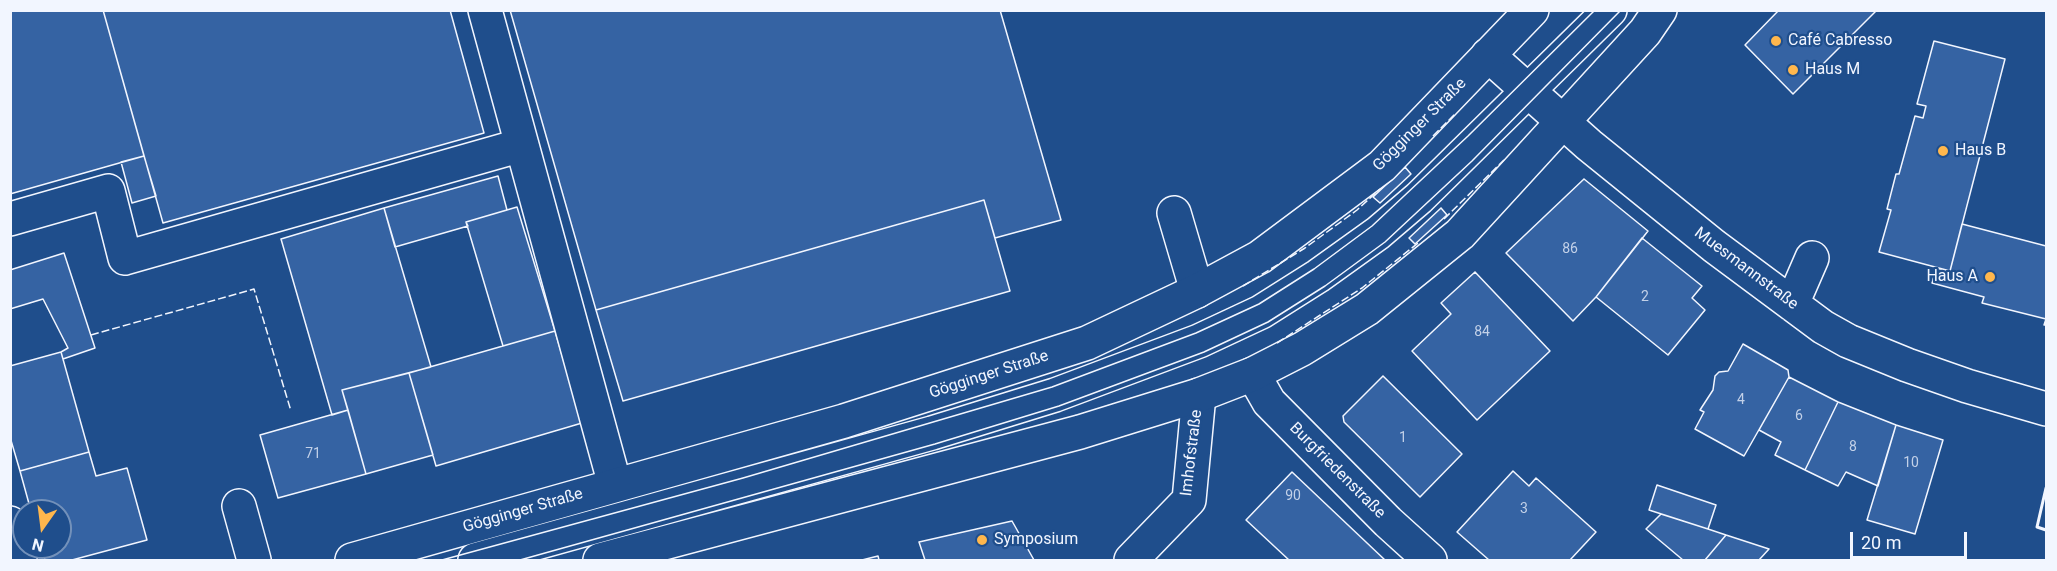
<!DOCTYPE html>
<html>
<head>
<meta charset="utf-8">
<style>
	body { margin:0 }
	#map { position:relative; width:2057px; height:571px; overflow:hidden; background:#1f4e8c; font-family:Roboto,sans-serif }
	canvas { display:block }
	.frame { position:absolute; inset:0; border:12px solid #f2f6ff; pointer-events:none }
	.north { position:absolute; left:12px; top:499px; width:60px; height:60px; box-sizing:border-box; background:#1f4e8c; border:2px solid #7391ba; border-radius:50%; rotate:194deg; font-size:16px; font-weight:700; line-height:24px; text-align:center; color:#f2f6ff }
	.north::after { content:''; display:block; margin:auto; width:21px; height:27px; background:#ffb74d; clip-path:polygon(50% 0,100% 100%,50% 72%,0 100%) }
	.scale { position:absolute; left:1850px; top:532px; width:117px; height:27px; box-sizing:border-box; border:3px solid #f2f6ff; border-top:0; padding-left:8px; font-size:18px; line-height:21px; white-space:nowrap; color:#f2f6ff; -webkit-text-stroke:4px #1f4e8c; paint-order:stroke }
</style>
</head>
<body>
<div id="map">
<canvas width="2057" height="571"></canvas>
<div class="frame"></div>
<div class="north">N</div>
<div class="scale">20 m</div>
</div>
<script>
const ctx = document.querySelector('canvas').getContext('2d');
ctx.lineJoin = 'round';
function fillPath(path, color) {
  ctx.fillStyle = color;
  ctx.fill(path, 'evenodd');
}
function shape(rows) {
  const path = new Path2D();
  for (const r of rows) {
    path.moveTo(r[0], r[1]);
    for (let i = 2; i < r.length; i += 2) path.lineTo(r[i], r[i + 1]);
  }
  return path;
}
function strokePath(path, color, width, dash) {
  ctx.strokeStyle = color;
  ctx.lineWidth = width;
  ctx.lineCap = dash ? 'butt' : 'round';
  ctx.setLineDash(dash || []);
  ctx.stroke(path);
}
function label(font, color, halo, rows, align = 'center') {
  ctx.font = font + ' Roboto,sans-serif';
  ctx.lineWidth = 4.5;
  ctx.setLineDash([]);
  ctx.textBaseline = 'middle';
  ctx.strokeStyle = halo;
  ctx.fillStyle = color;
  for (const [text, x, y, turn = 0] of rows) {
    ctx.save();
    ctx.translate(x, y);
    ctx.rotate((+turn || 0) * Math.PI / 180);
    ctx.textAlign = isNaN(turn) ? turn : align;
    if (halo) ctx.strokeText(text, 0, 0);
    ctx.fillText(text, 0, 0);
    ctx.restore();
  }
}
const building = shape([
	[10,10,103,10,144,156,10,194,10,10],
	[103,10,450,10,484,133,163,223,103,10],
	[510,10,1000,10,1061,220,995,238,984,200,596,310,510,10],
	[1779,10,1877,10,1793,94,1745,45,1779,10],
	[1934,41,2005,59,1950,271,1879,252,1891,210,1887,209,1896,174,1899,174,1915,116,1923,118,1926,106,1917,104,1934,41],
	[144,156,156,196,132,203,121,162,144,156],
	[1405,167,1411,174,1380,203,1373,197,1405,167],
	[498,176,507,210,466,222,468,226,395,247,384,208,498,176],
	[1584,179,1648,231,1596,297,1573,321,1506,253,1584,179],
	[984,200,1010,291,623,401,596,310,984,200],
	[517,207,555,331,503,346,466,222,517,207],
	[384,208,431,367,342,390,348,410,332,415,281,239,384,208],
	[1441,208,1447,215,1415,244,1409,238,1441,208],
	[1962,224,2046,246,2046,325,2044,325,2046,319,1982,303,1984,297,1932,283,1936,268,1950,271,1962,224],
	[1642,238,1702,286,1692,298,1705,310,1668,355,1596,297,1642,238],
	[64,253,95,348,63,359,61,352,68,348,43,299,10,309,10,270,64,253],
	[1475,272,1550,351,1477,420,1412,351,1451,314,1441,303,1475,272],
	[555,331,582,423,436,466,409,373,555,331],
	[1743,344,1788,370,1789,377,1744,456,1695,429,1704,412,1700,410,1713,390,1715,376,1719,372,1728,371,1743,344],
	[61,352,89,452,20,471,10,437,10,366,61,352],
	[409,373,433,455,366,474,342,390,409,373],
	[1383,376,1462,454,1420,497,1344,422,1343,416,1383,376],
	[1789,377,1838,402,1805,470,1775,455,1781,442,1759,430,1789,377],
	[1838,402,1896,425,1878,486,1846,472,1838,486,1805,470,1838,402],
	[348,410,366,474,278,498,260,435,348,410],
	[1896,425,1943,440,1915,534,1867,520,1896,425],
	[89,452,96,476,127,468,147,540,72,560,45,560,41,547,60,547,60,511,31,511,20,471,89,452],
	[1513,471,1529,486,1536,478,1596,532,1570,560,1489,560,1457,532,1513,471],
	[1292,472,1385,560,1289,560,1246,520,1292,472],
	[1657,485,1716,505,1708,529,1649,510,1657,485],
	[1661,514,1708,529,1726,535,1705,560,1683,560,1646,529,1661,514],
	[1012,521,1034,560,925,560,919,542,1012,521],
	[1726,535,1769,549,1759,560,1705,560,1726,535],
	[878,556,879,560,862,560,878,556]
]);
const minor = shape([
	[485,10,615,485],
	[1488,55,1589,145,1714,246,1823,327,1848,341,1907,365,1967,386,2046,409],
	[1174,213,1197,291],
	[10,219,108,191,125,258,522,145],
	[1792,304,1812,258],
	[1253,374,1269,402,1388,522,1430,560],
	[239,506,254,560],
	[10,523,20,560],
	[475,560,932,433,1055,395,1199,341,1261,312,1318,276,1378,233,1419,198,1610,10],
	[1131,560,1189,500,1199,395]
]);
const major = shape([
	[352,560,844,421,1087,343,1197,291,1260,257,1382,166,1532,10],
	[600,560,1080,432,1199,395,1253,374,1302,349,1367,309,1460,234,1645,32,1660,10]
]);
const tram = shape([
	[442,560,743,478,1052,387,1196,333,1259,304,1314,269,1372,226,1468,136,1595,10],
	[520,560,935,444,1059,406,1204,352,1268,322,1325,286,1385,242,1472,161,1621,10]
]);
const fence = shape([
	[1433,136,1456,113],
	[1444,219,1504,160],
	[1243,286,1305,248,1357,210,1380,189],
	[91,335,254,289,291,411],
	[1277,343,1362,288,1418,243]
]);
const wall = shape([
	[2046,488,2037,527,2046,530]
]);
const markers = [
	[1776,41,6,"#ffb74d"],
	[1793,70,6,"#ffb74d"],
	[1943,151,6,"#ffb74d"],
	[1990,277,6,"#ffb74d"],
	[982,540,6,"#ffb74d"]
];
const numberNames = [
	["86",1570,249],
	["2",1645,297],
	["84",1482,332],
	["4",1741,400],
	["6",1799,416],
	["1",1403,438],
	["8",1853,447],
	["71",313,454],
	["10",1911,463],
	["90",1293,496],
	["3",1524,509]
];
const poiNames = [
	["Café Cabresso",1788,41],
	["Haus M",1805,70],
	["Haus B",1955,151],
	["Haus A",1978,277,"right"],
	["Symposium",994,540]
];
const streetNames = [
	["Gögginger Straße",1420,125,-45],
	["Muesmannstraße",1746,269,37],
	["Gögginger Straße",989,375,-18],
	["Imhofstraße",1192,453,-83],
	["Burgfriedenstraße",1337,471,45],
	["Gögginger Straße",523,511,-16]
];
fillPath(building, '#3563a3');
strokePath(building, '#f2f6ff', 1.5);
strokePath(minor, '#f2f6ff', 36);
strokePath(major, '#f2f6ff', 36);
strokePath(minor, '#1f4e8c', 33);
strokePath(major, '#1f4e8c', 33);
strokePath(tram, '#f2f6ff', 1.5);
strokePath(fence, '#f2f6ff', 1.5, [8, 3]);
strokePath(wall, '#f2f6ff', 3);
for (const [x, y, r, color] of markers) {
  const dot = new Path2D();
  dot.arc(x, y, r, 0, 2 * Math.PI);
  ctx.fillStyle = color;
  ctx.fill(dot);
  strokePath(dot, '#1f4e8c', 2);
}
label('14px', '#c3d1e8', null, numberNames);
label('16px', '#f2f6ff', '#1f4e8c', poiNames, 'left');
label('16px', '#f2f6ff', '#1f4e8c', streetNames);
</script>
</body>
</html>
